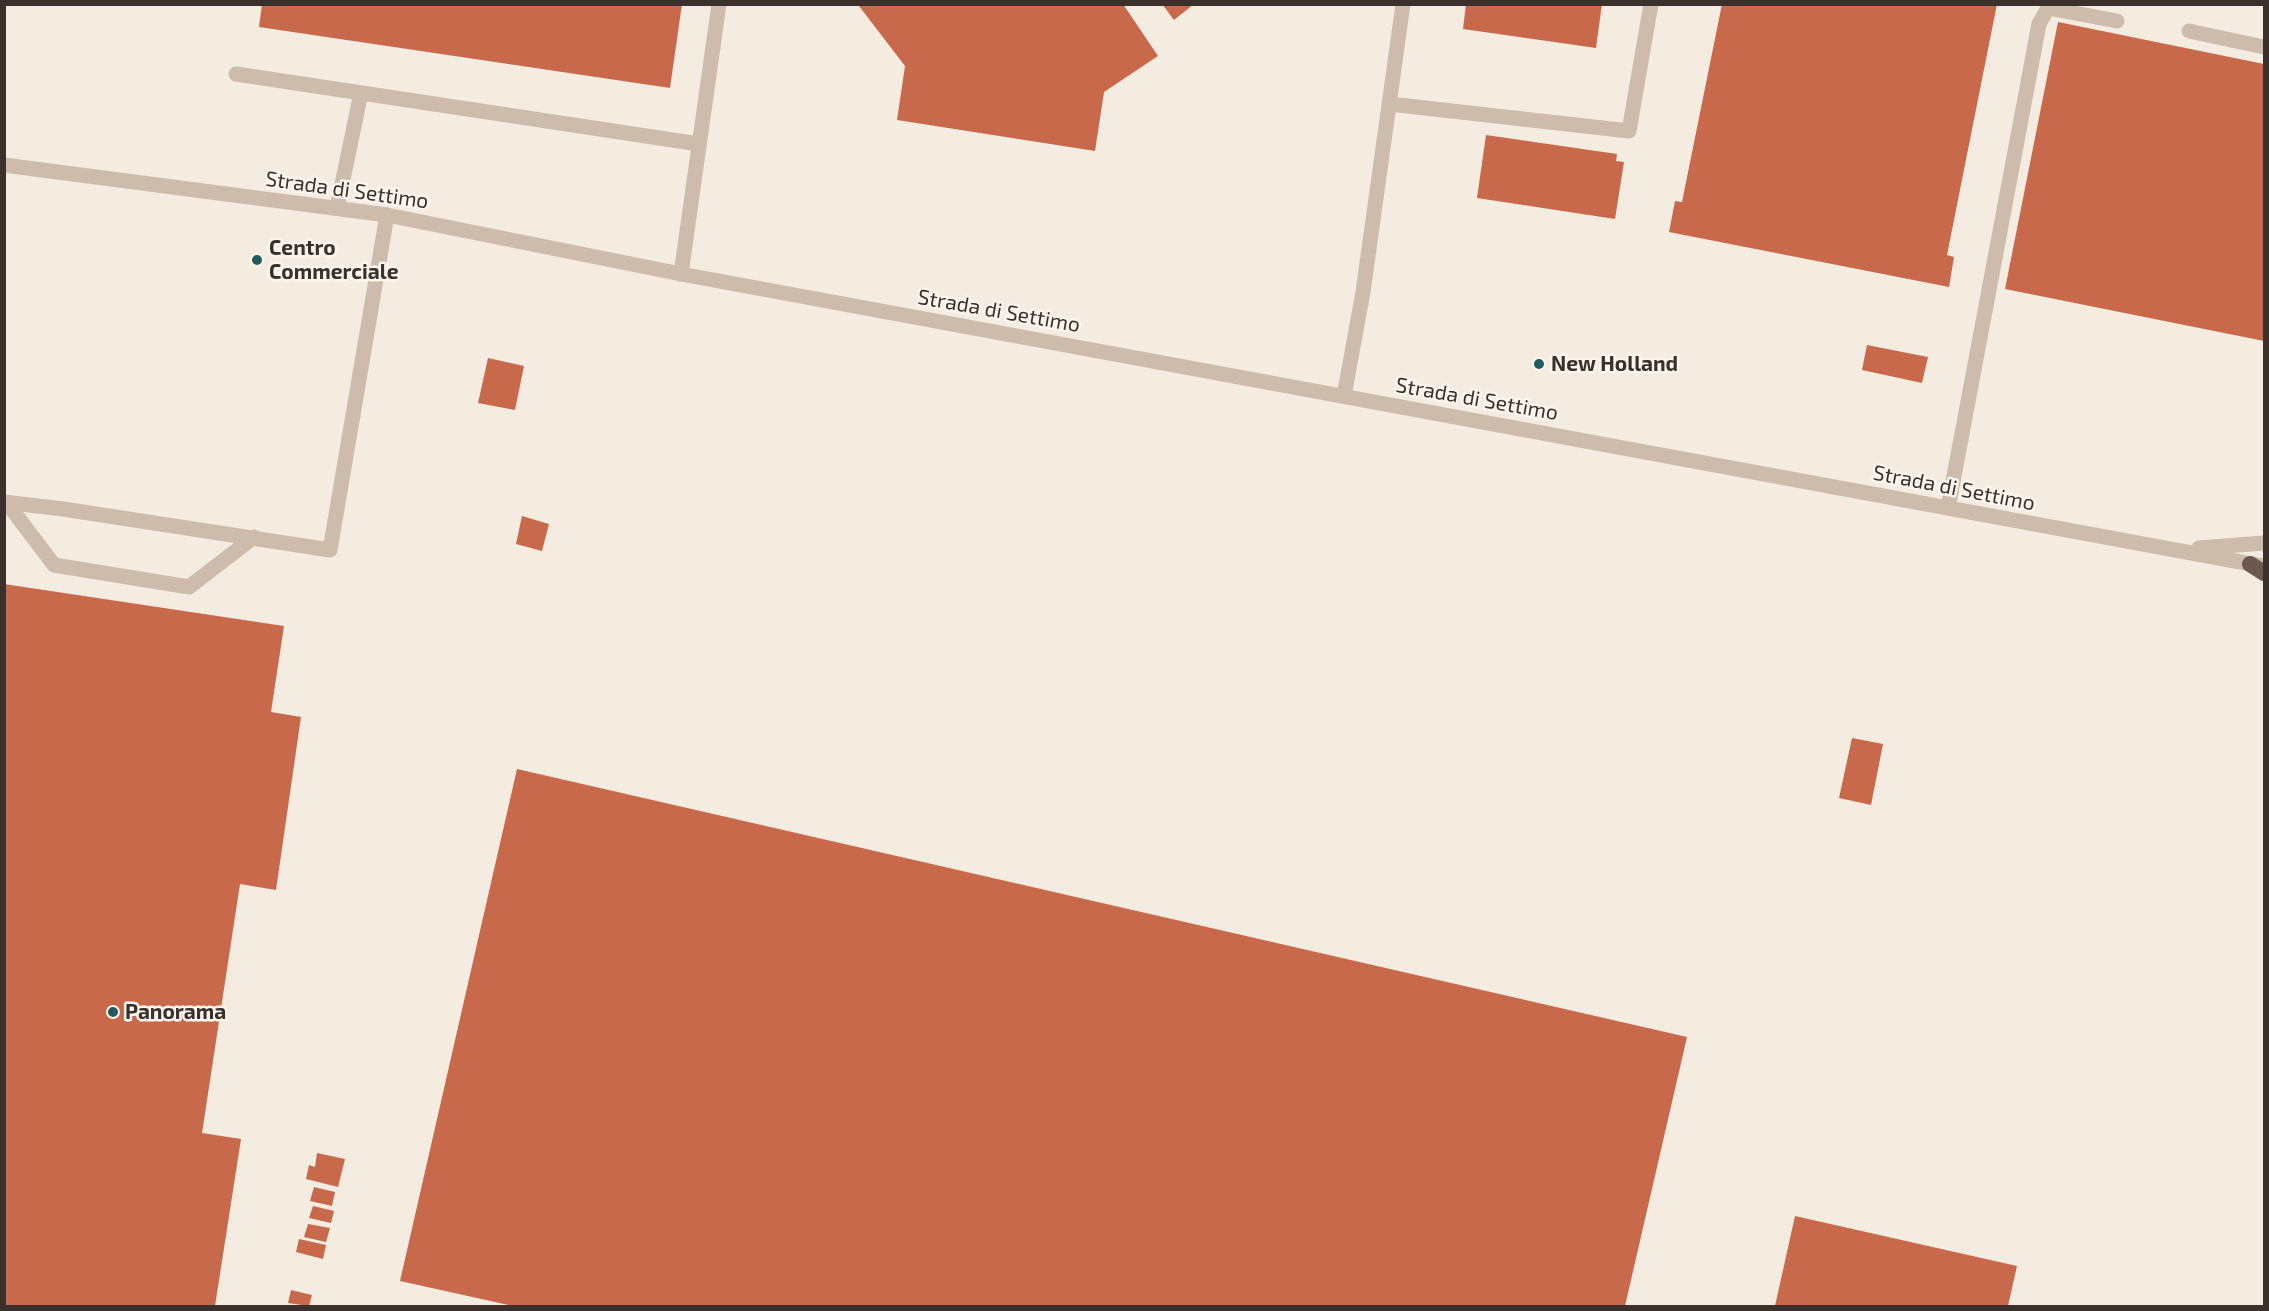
<!DOCTYPE html>
<html>
<head>
<meta charset="utf-8">
<style>
	body { margin:0 }
	#map { position:relative; width:2269px; height:1311px; overflow:hidden; background:#f4ebe1; font-family:"Exo 2",sans-serif }
	canvas { display:block }
	.frame { position:absolute; inset:0; border:6px solid #3b302b; pointer-events:none }
</style>
</head>
<body>
<div id="map">
<canvas width="2269" height="1311"></canvas>
<div class="frame"></div>
</div>
<script>
const ctx = document.querySelector('canvas').getContext('2d');
ctx.lineJoin = 'round';
function fillPath(path, color) {
  ctx.fillStyle = color;
  ctx.fill(path, 'evenodd');
}
function shape(rows) {
  const path = new Path2D();
  for (const r of rows) {
    path.moveTo(r[0], r[1]);
    for (let i = 2; i < r.length; i += 2) path.lineTo(r[i], r[i + 1]);
  }
  return path;
}
function strokePath(path, color, width, dash) {
  ctx.strokeStyle = color;
  ctx.lineWidth = width;
  ctx.lineCap = dash ? 'butt' : 'round';
  ctx.setLineDash(dash || []);
  ctx.stroke(path);
}
function label(font, color, halo, rows, align = 'center') {
  ctx.font = font + ' "Exo 2",sans-serif';
  ctx.lineWidth = 5;
  ctx.setLineDash([]);
  ctx.textBaseline = 'middle';
  ctx.strokeStyle = halo;
  ctx.fillStyle = color;
  for (const [text, x, y, turn = 0] of rows) {
    ctx.save();
    ctx.translate(x, y);
    ctx.rotate((+turn || 0) * Math.PI / 180);
    ctx.textAlign = isNaN(turn) ? turn : align;
    if (halo) ctx.strokeText(text, 0, 0);
    ctx.fillText(text, 0, 0);
    ctx.restore();
  }
}
const building = shape([
	[262,4,682,4,670,88,259,27],
	[861,4,1123,4,1158,56,1104,92,1095,151,897,120,905,66,859,6],
	[1162,4,1194,4,1174,20],
	[1466,4,1602,4,1596,48,1463,29],
	[1722,4,1997,4,1947,255,1954,257,1949,287,1669,232,1675,201,1682,202],
	[2058,22,2264,64,2264,341,2005,289],
	[1486,135,1617,154,1616,161,1624,162,1615,219,1477,198],
	[1867,345,1928,357,1922,383,1862,370],
	[488,358,524,366,515,410,478,403],
	[522,516,549,524,542,551,516,544],
	[4,584,284,626,271,712,301,717,276,890,240,884,202,1133,241,1139,215,1306,4,1306],
	[1852,738,1883,744,1871,805,1839,798],
	[517,769,1687,1037,1625,1306,513,1306,400,1281],
	[317,1153,345,1159,338,1187,306,1179,309,1165,315,1167],
	[314,1187,335,1192,332,1206,310,1201],
	[313,1206,334,1211,331,1223,309,1218],
	[1795,1216,2017,1266,2008,1306,1775,1306],
	[308,1224,330,1228,326,1242,304,1237],
	[299,1239,326,1245,323,1259,296,1252],
	[291,1290,312,1295,309,1306,288,1303]
]);
const service = shape([
	[2189,31,2264,47],
	[236,74,699,144],
	[1390,104,1629,131,1651,4],
	[337,208,361,93],
	[1344,396,1363,292,1403,4],
	[4,502,63,509,330,550,387,215],
	[7,503,54,565,189,587,254,537],
	[1948,508,2039,24,2048,8,2117,21]
]);
const minor = shape([
	[681,274,719,4]
]);
const tertiary = shape([
	[4,165,387,215,681,274,2262,566],
	[2199,548,2264,543]
]);
const trunk = shape([
	[2250,564,2264,573]
]);
const markers = [
	[257,260,6,"#1f5a5e"],
	[1539,364,6,"#1f5a5e"],
	[113,1012,6,"#1f5a5e"]
];
const streetNames = [
	["Strada di Settimo",347,190,8],
	["Strada di Settimo",999,311,10],
	["Strada di Settimo",1477,399,10],
	["Strada di Settimo",1954,488,11]
];
const poiNames = [
	["Centro",269,248],
	["Commerciale",269,272],
	["New Holland",1551,364],
	["Panorama",125,1012]
];
fillPath(building, '#c8694b');
strokePath(service, '#cdbbac', 15);
strokePath(minor, '#cdbbac', 15);
strokePath(tertiary, '#cdbbac', 15);
strokePath(trunk, '#6c584f', 16);
for (const [x, y, r, color] of markers) {
  const dot = new Path2D();
  dot.arc(x, y, r, 0, 2 * Math.PI);
  ctx.fillStyle = color;
  ctx.fill(dot);
  strokePath(dot, '#fbf5ee', 2);
}
label('21px', '#3b302b', '#fbf5ee', streetNames);
label('bold 21px', '#3b302b', '#fbf5ee', poiNames, 'left');
</script>
</body>
</html>
